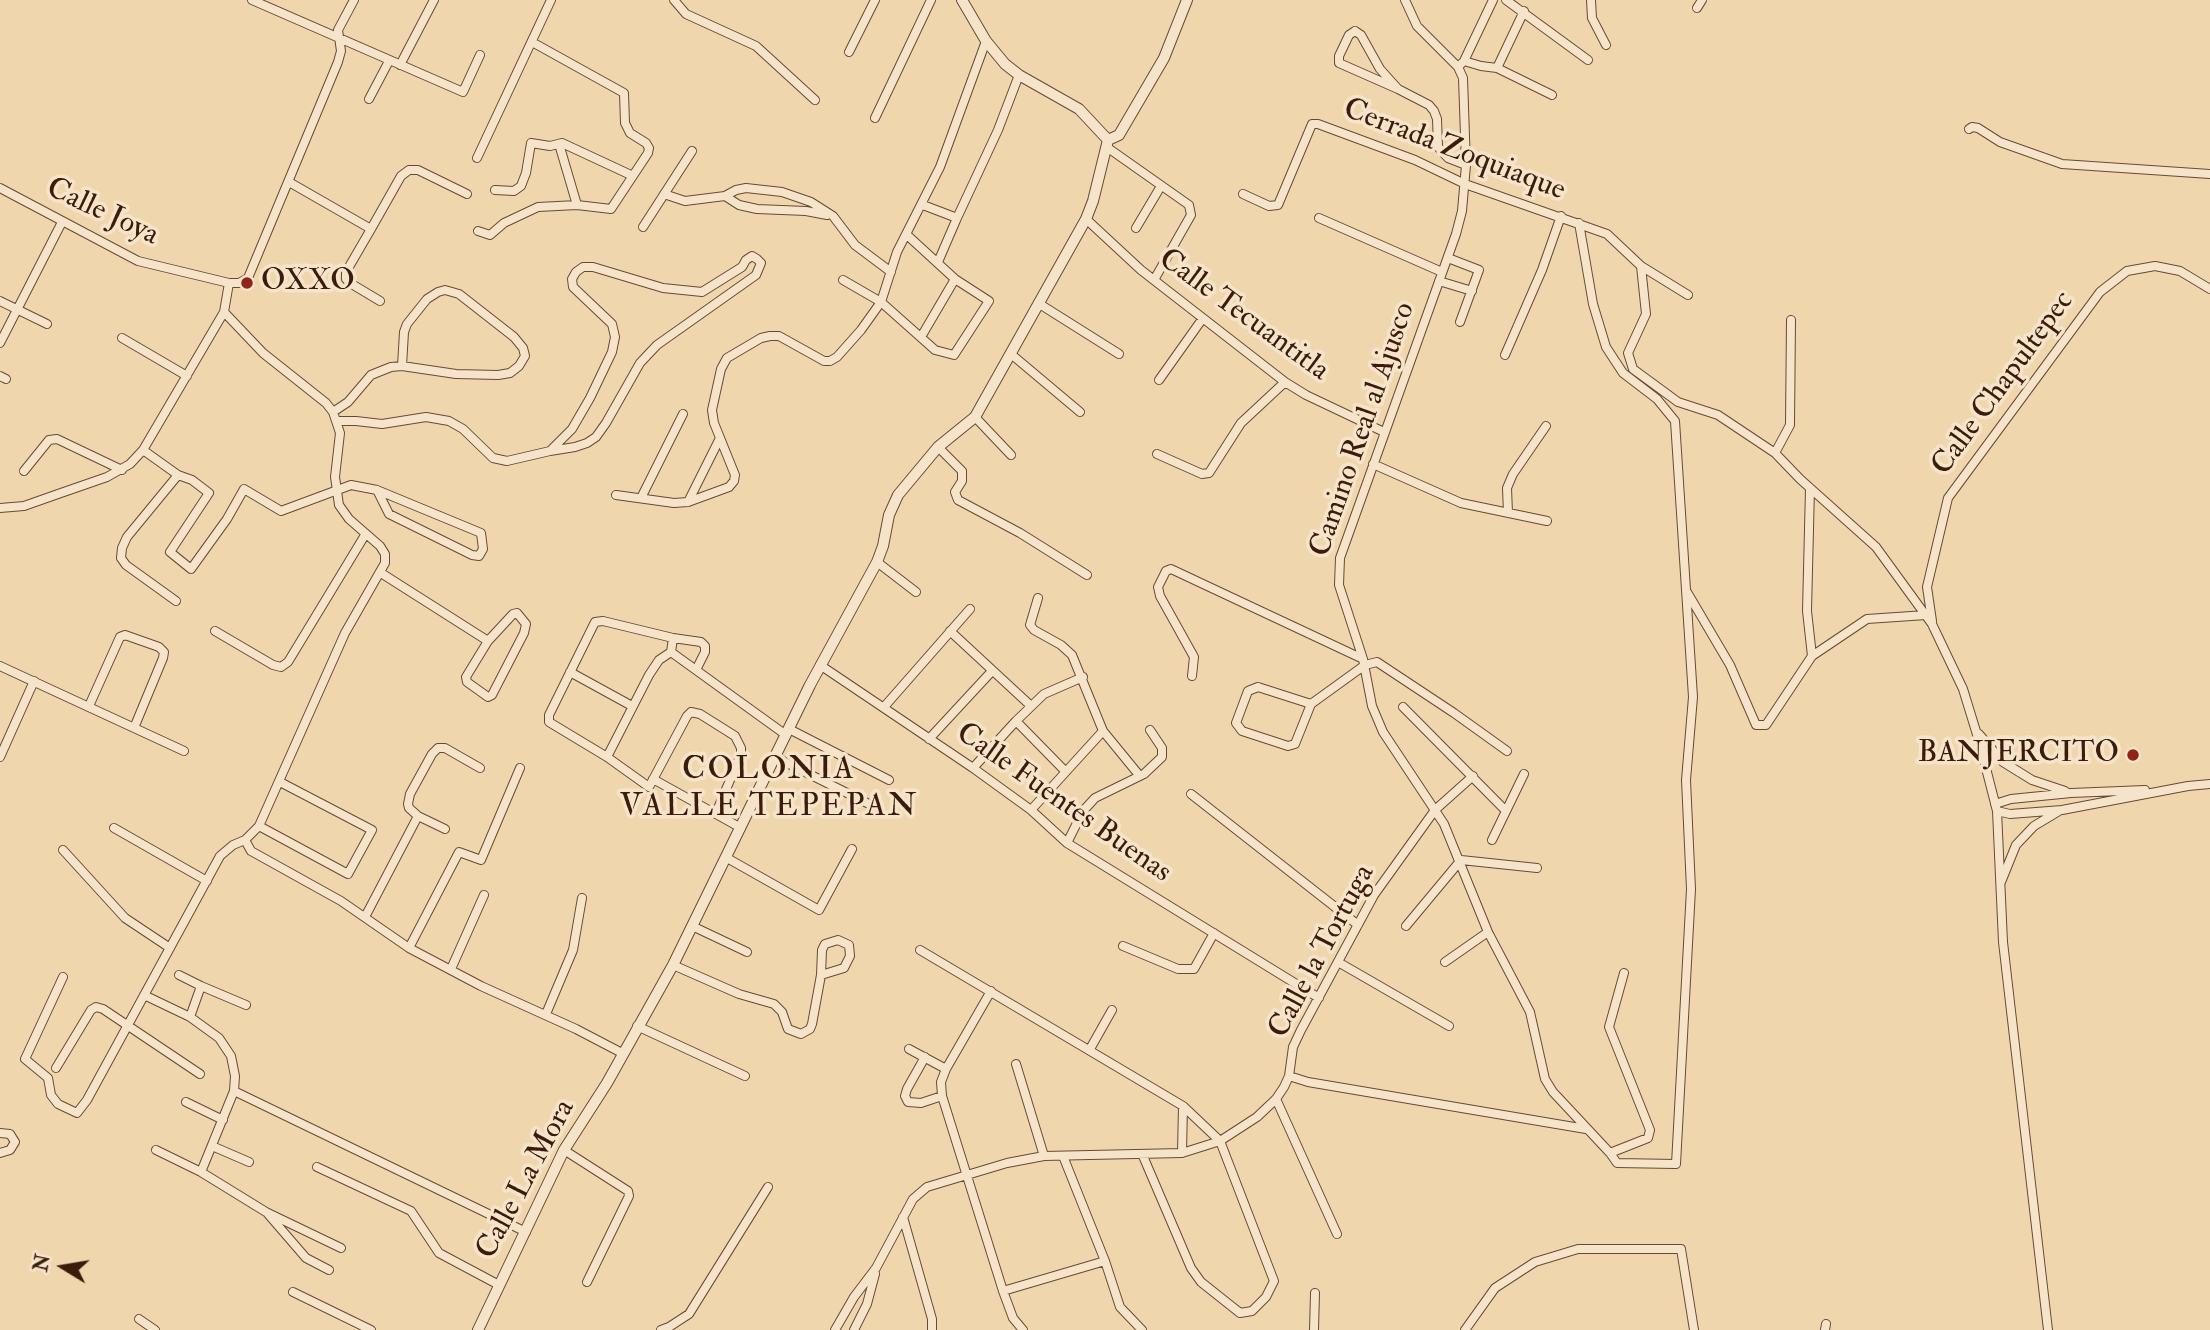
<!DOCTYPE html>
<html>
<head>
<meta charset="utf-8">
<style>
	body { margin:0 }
	#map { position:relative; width:2210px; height:1330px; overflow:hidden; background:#f0d6ad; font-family:"IM FELL Double Pica",serif }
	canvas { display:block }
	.north { position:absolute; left:28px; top:1232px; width:70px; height:70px; -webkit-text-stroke:5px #f5e4ca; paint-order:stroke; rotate:281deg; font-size:19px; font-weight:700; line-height:28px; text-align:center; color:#3b1b0b }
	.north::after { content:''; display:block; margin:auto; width:24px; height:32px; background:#3b1b0b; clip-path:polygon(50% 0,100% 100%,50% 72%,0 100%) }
</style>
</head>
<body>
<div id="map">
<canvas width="2210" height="1330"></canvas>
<div class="north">N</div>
</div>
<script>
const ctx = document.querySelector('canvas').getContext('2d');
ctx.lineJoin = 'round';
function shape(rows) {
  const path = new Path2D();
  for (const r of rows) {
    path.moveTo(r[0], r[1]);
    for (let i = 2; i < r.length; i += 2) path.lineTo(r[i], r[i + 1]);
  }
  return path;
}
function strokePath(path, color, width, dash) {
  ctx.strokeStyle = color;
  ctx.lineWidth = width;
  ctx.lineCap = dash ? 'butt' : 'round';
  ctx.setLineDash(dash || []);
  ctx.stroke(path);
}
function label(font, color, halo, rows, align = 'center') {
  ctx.font = font + ' "IM FELL Double Pica",serif';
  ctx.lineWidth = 7;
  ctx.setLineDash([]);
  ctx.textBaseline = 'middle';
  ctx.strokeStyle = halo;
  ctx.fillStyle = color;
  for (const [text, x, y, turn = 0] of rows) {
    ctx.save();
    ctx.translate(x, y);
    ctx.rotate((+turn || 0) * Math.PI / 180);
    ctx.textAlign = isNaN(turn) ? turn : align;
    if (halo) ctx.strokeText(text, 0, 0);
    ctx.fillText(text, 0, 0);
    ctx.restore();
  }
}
const minor = shape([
	[252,0,463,92,480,55],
	[674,0,686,14,756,46,815,100],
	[1405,0,1417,26,1458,67,1463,78,1466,165,1462,211,1456,234,1340,558,1339,585,1363,659,1372,706,1383,732,1444,824,1488,932,1530,1012,1545,1079,1553,1092,1610,1153,1617,1163,1676,1164,1691,889,1686,780,1693,697,1675,421,1657,399,1623,373,1606,347,1593,304,1579,223],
	[1506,0,1588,60],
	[1591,0,1592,18,1606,45],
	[1697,8,1702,0],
	[1524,11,1497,68,1552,95],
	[1355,31,1361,35,1380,69,1398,89,1339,63,1339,56,1349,35,1355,31],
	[849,52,875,0],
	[1464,61,1481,66,1497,68],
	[400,65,434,0],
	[1458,67,1464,61,1493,0],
	[1398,89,1429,105,1434,111,1437,119,1438,147,1448,158,1466,165],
	[369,99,389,61],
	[875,118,931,0],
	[1969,129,1972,127,1978,128,2000,142,2062,164,2210,174],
	[559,144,577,205],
	[1108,148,1189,205,1191,215,1154,280],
	[477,158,551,0],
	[289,182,371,229,346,272,346,279,350,283,380,301],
	[0,188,138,261,229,283,239,283,248,278,338,62,341,51,338,30,354,0],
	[495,190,514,191,521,186,526,173,531,143,550,146,562,143,633,176],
	[664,194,685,201,725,196,736,190,746,188,782,192,811,202,833,216,855,245,891,272],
	[1243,194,1269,206,1278,205,1312,124,1318,124,1415,160,1465,184,1607,234,1641,266,1646,314,1628,353,1633,369,1678,402,1718,415,1775,453,1800,479,1876,547,1932,624,1963,689,1979,741,1997,811,2003,942,2048,1330],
	[725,196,739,205,757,209,806,211,827,215],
	[923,205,957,218,998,130,1019,75],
	[1319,218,1442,272],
	[1086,219,1141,270,1285,382,1306,395,1384,432],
	[643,227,692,151],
	[1136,228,1161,186],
	[371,229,401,176,409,170,418,170,467,194],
	[478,231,490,235,504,223,538,207,577,205,611,209,648,153,649,148,646,143,630,133,625,123,624,93,532,42],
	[1448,258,1479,270,1460,322],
	[938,262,957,218],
	[1641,266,1688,295],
	[843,280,881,302,935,350,954,355,989,301,955,279,907,235],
	[1439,281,1472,291],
	[229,283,224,312,263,353,326,403,333,412,340,433,335,477,339,505,349,519,380,546,385,554,385,563,345,633,259,826,245,840,251,851,341,901,409,948,481,986,576,1029,622,1053],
	[0,301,47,324],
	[1038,303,1119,354],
	[921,337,955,279],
	[122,338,187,376],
	[0,343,62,222],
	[1011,354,1080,412],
	[1505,355,1542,270,1561,216],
	[0,376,6,379],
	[1159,380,1203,318],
	[333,412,348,402,371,375,391,367,402,366,456,374,498,375,510,373,519,366,525,356,523,348,514,337,459,294,445,290,438,292,427,299,407,324,404,332,402,366],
	[975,417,1011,455],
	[337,421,356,421,382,424,426,417,449,421,463,429,493,458,507,461,550,451,572,429,590,398,612,352,615,337,612,324,573,287,572,279,576,272,583,267,593,267,663,288,702,292,742,267,746,260,752,256,757,259,761,263,756,275,657,345,640,363,606,423,596,437,587,443,575,447,550,451],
	[938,447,962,471,962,481,955,492,958,500,1020,533,1087,575],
	[143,450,178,475,192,480,209,493,170,552,191,569,227,519,244,489,281,511,351,485,377,490,481,533,483,549,479,556,472,555,389,514,377,490],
	[1775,453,1790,425,1791,320],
	[1157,454,1202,474,1209,473,1241,423,1285,382],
	[1373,464,1461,503,1547,521],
	[24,471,49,440,57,439,122,470],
	[1810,488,1807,611,1812,656],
	[616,495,674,503,688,502,729,487,734,481,735,475,714,423,712,410,721,369,727,358,761,338,770,336,779,336,824,361,830,361,837,357,861,330,881,302,897,252,940,167,986,41],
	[641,498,683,414],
	[688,502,720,438],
	[0,508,24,506,58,494,107,477,130,464,143,450,224,312],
	[1508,513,1507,488,1513,474,1546,426],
	[877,562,916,592],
	[381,573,488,641,466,677,467,682,488,697,492,695,524,633,526,624,517,613,513,614,488,641],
	[1687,592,1730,665,1756,725,1766,725,1812,656,1867,619,1926,615],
	[176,601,126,565,121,558,122,548,127,537,178,475],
	[1932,621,1927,587,1948,498,2100,292,2127,271,2155,266,2180,271,2210,289],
	[215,631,273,665,281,667,288,662,365,535],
	[950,631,1031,706],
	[673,638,701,642,705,646,705,652,696,670],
	[671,652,786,735],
	[820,665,973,768,1031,810,1067,843,1319,998],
	[0,666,184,751],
	[570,672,632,706],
	[1192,676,1194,657,1160,596,1158,587,1166,571,1171,569,1363,659],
	[1258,687,1311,704,1295,744,1288,746,1242,731,1236,723,1248,691,1258,687],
	[1311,704,1365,665,1377,662,1454,713,1507,751],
	[89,706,120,637,125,635,159,647,164,652,163,658,134,728],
	[884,707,970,609],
	[1403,707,1506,811],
	[1016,721,1065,771],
	[789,729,889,780],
	[1103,731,1139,775],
	[1979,734,2003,762,2032,780,2065,791],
	[929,739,992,671],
	[0,757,34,681],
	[607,757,649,675,659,660,671,652,673,638,603,621,595,622,549,715,549,722,607,757,649,787,687,716,691,712,700,714,735,736,741,748,741,754,716,813],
	[775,757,879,809],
	[973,768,1016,721,1044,694,1083,677],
	[653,779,741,828],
	[1191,794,1358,925],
	[1995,804,2011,799,2071,793,2145,790],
	[1031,810,1103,731,1072,655,1061,645,1034,630,1030,625,1038,598],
	[1997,811,2010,814,2062,810,2188,786,2210,784],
	[259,826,348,874,372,830,280,782],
	[114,828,207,881],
	[445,829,418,816,409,808,408,804,410,794,432,754,438,748,445,748,480,768],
	[1492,840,1524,774],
	[1067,843,1083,811,1095,798,1144,774,1162,757,1162,748,1150,730],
	[63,850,125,918,170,948],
	[727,858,819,910,852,849],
	[2001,882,2016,845,2034,826,2059,811],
	[365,917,418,816],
	[692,926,747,952],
	[1406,926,1461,860,1537,868],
	[1123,946,1178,969,1194,969,1214,933],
	[409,948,459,852,481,860,520,768],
	[920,950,1183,1106,1220,1141,1274,1281,1266,1297,1252,1311,1240,1313,1201,1282,1191,1268,1143,1156],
	[1338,962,1449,1026],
	[1445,962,1488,932],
	[673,965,739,994,774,1004,782,1012,788,1029,801,1034,810,1029,812,1024,821,975,822,950,825,944,838,940,849,945,850,956,844,968,821,975],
	[451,969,484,895],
	[179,975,201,986],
	[63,977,25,1059,48,1078,51,1095,58,1104,77,1113,87,1100,220,856,233,845,245,840],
	[991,991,946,1069,941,1082,942,1096,1003,1291,1013,1318,1023,1330],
	[144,995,190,1017,219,1038,231,1056,235,1076,234,1091,526,1232],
	[546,1014,573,950,582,898],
	[190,1017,201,986,246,1005],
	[637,1026,745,1076],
	[909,1049,946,1069],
	[1090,1049,1112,1010],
	[925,1057,907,1089,905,1096,908,1102,921,1103,942,1096],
	[1016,1064,1044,1156],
	[56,1068,91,1010,96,1007,103,1009,200,1074],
	[1289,1076,1308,1082,1586,1129],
	[1276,1099,1337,1234],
	[186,1102,223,1120],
	[0,1133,10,1134,15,1142,10,1150,0,1153],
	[212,1146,249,1162],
	[156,1150,201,1172,266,1212,341,1248],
	[564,1150,628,1191,629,1196,587,1282],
	[1182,1153,1183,1106],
	[1610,1153,1648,1138,1650,1130,1609,1027,1624,973],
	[1063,1156,1105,1261,1120,1307,1142,1330],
	[317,1167,411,1211,439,1253,499,1285],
	[201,1172,234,1091],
	[268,1214,306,1258,329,1270],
	[903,1217,932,1319,932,1330],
	[1003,1291,1105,1261],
	[293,1292,371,1330],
	[139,1319,155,1330],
	[661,1330,669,1327,689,1314,768,1187],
	[835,1330,854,1297,876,1268,913,1199,927,1187,1007,1163,1044,1156,1182,1153,1220,1141,1257,1117,1276,1099,1284,1087,1289,1076,1293,1047,1301,1030,1374,895,1435,810,1473,776],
	[854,1330,867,1304,875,1274],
	[1314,1330,1315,1293],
	[1465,1330,1495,1288,1535,1262,1578,1249,1681,1249,1694,1330],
	[1825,1330,1826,1324]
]);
const tertiary = shape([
	[962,0,986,41,1005,64,1019,75,1079,109,1108,140],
	[1108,140,1119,135,1164,58,1187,0],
	[478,1330,564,1150,607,1083,673,965,810,685,877,562,883,546,889,515,898,495,938,447,975,417,1086,219,1093,201,1108,140]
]);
const markers = [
	[247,283,7,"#8f2418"],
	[2133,755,7,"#8f2418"]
];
const streetNames = [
	["Cerrada Zoquiaque",1454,151,21],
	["Calle Joya",102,213,25],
	["Calle Tecuantitla",1243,316,36],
	["Calle Chapultepec",2004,384,-54],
	["Camino Real al Ajusco",1364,430,-71],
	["Calle Fuentes Buenas",1063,804,35],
	["Calle la Tortuga",1323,952,-62],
	["Calle La Mora",527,1180,-62]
];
const poiNames = [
	["OXXO",261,283],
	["BANJERCITO",2119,755,"right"]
];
const neighbourhoodNames = [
	["COLONIA",769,771],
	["VALLE TEPEPAN",769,808]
];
strokePath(minor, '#684a34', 10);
strokePath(tertiary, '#684a34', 12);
strokePath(minor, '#f5e4ca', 8);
strokePath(tertiary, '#f5e4ca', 10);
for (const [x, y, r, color] of markers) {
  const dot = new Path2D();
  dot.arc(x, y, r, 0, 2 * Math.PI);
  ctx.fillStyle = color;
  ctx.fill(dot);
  strokePath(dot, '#f5e4ca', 2.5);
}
label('30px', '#3b1b0b', '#f5e4ca', streetNames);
label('30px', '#3b1b0b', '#f5e4ca', poiNames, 'left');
ctx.letterSpacing = '2px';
label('32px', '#3b1b0b', '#f5e4ca', neighbourhoodNames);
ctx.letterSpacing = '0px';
</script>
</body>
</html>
